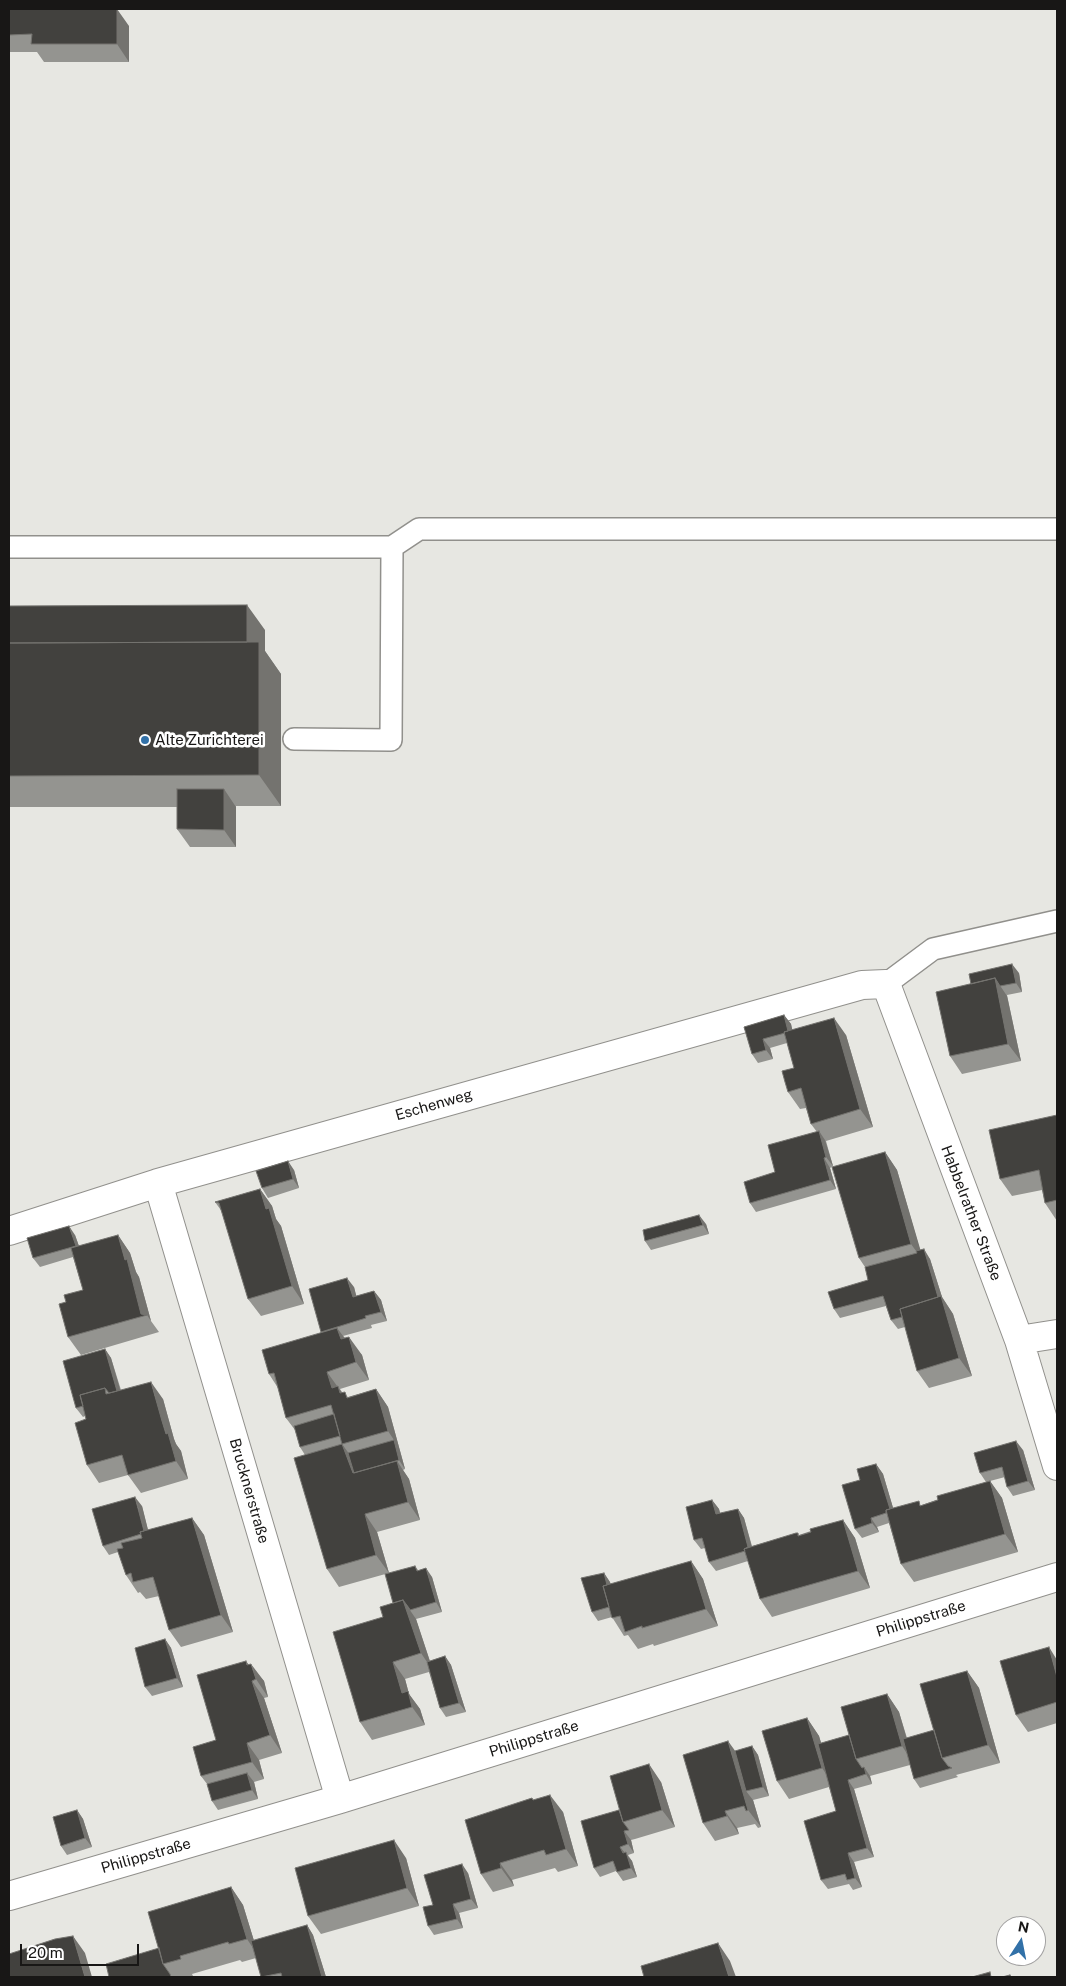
<!DOCTYPE html>
<html>
<head>
<meta charset="utf-8">
<style>
	body { margin:0 }
	#map { position:relative; width:1066px; height:1986px; overflow:hidden; background:#e7e7e2; font-family:"Public Sans",sans-serif }
	canvas { display:block }
	.frame { position:absolute; inset:0; border:10px solid #181716; pointer-events:none }
	.north { position:absolute; left:996px; top:1916px; width:50px; height:50px; box-sizing:border-box; background:#fff; border:1px solid #a3a2a2; border-radius:50%; rotate:11deg; font-size:14px; font-weight:700; line-height:20px; text-align:center; color:#181716 }
	.north::after { content:''; display:block; margin:auto; width:18px; height:22px; background:#3271a8; clip-path:polygon(50% 0,100% 100%,50% 72%,0 100%) }
	.scale { position:absolute; left:20px; top:1944px; width:119px; height:22px; box-sizing:border-box; border:2px solid #181716; border-top:0; padding-left:6px; font-size:15px; line-height:18px; white-space:nowrap; color:#181716; -webkit-text-stroke:4px #fff; paint-order:stroke }
</style>
</head>
<body>
<div id="map">
<canvas width="1066" height="1986"></canvas>
<div class="frame"></div>
<div class="north">N</div>
<div class="scale">20 m</div>
</div>
<script>
const ctx = document.querySelector('canvas').getContext('2d');
ctx.lineJoin = 'round';
function shape(rows) {
  const path = new Path2D();
  for (const r of rows) {
    path.moveTo(r[0], r[1]);
    for (let i = 2; i < r.length; i += 2) path.lineTo(r[i], r[i + 1]);
  }
  return path;
}
function strokePath(path, color, width, dash) {
  ctx.strokeStyle = color;
  ctx.lineWidth = width;
  ctx.lineCap = dash ? 'butt' : 'round';
  ctx.setLineDash(dash || []);
  ctx.stroke(path);
}
function fillPath(path, color) {
  ctx.fillStyle = color;
  ctx.fill(path, 'evenodd');
}
function label(font, color, halo, rows, align = 'center') {
  ctx.font = font + ' "Public Sans",sans-serif';
  ctx.lineWidth = 5;
  ctx.setLineDash([]);
  ctx.textBaseline = 'middle';
  ctx.strokeStyle = halo;
  ctx.fillStyle = color;
  for (const [text, x, y, turn = 0] of rows) {
    ctx.save();
    ctx.translate(x, y);
    ctx.rotate((+turn || 0) * Math.PI / 180);
    ctx.textAlign = isNaN(turn) ? turn : align;
    if (halo) ctx.strokeText(text, 0, 0);
    ctx.fillText(text, 0, 0);
    ctx.restore();
  }
}
const service = shape([
	[9,547,392,547,391,740,294,739],
	[392,547,419,529,1057,529],
	[886,984,933,949,1057,921]
]);
const minor = shape([
	[158,1183,340,1799],
	[9,1231,158,1183,862,985,886,984,1019,1340,1057,1466],
	[1019,1340,1057,1334],
	[9,1896,340,1799,1057,1577]
]);
const wall = shape([
	[9,9,129,26,129,62,44,62,37,52,9,52],
	[9,606,265,630,265,651,281,674,281,806,236,806,236,847,190,847,177,829,177,807,9,807],
	[1019,973,1022,992,1007,995,1021,1061,962,1074,950,1056,936,992],
	[784,1015,791,1024,792,1030,846,1035,873,1127,826,1141,833,1166,830,1168,836,1189,756,1212,750,1203,775,1172,817,1132,811,1124,806,1108,800,1109,788,1092,794,1068,787,1043,770,1048,773,1059,758,1063,752,1054,744,1027],
	[1057,1115,1057,1221,1045,1203,1042,1190,1012,1196,1000,1179],
	[885,1152,897,1170,920,1250,930,1259,942,1297,953,1314,972,1376,929,1388,917,1371,905,1327,898,1329,891,1320,886,1306,840,1318,834,1309,868,1280,865,1267,859,1258],
	[294,1170,299,1188,268,1198,262,1188],
	[260,1189,272,1206,276,1219,281,1226,304,1304,261,1316,248,1299,223,1213,215,1202],
	[706,1224,709,1234,651,1250,645,1241],
	[75,1235,79,1246,118,1235,130,1253,136,1272,139,1277,151,1321,159,1332,81,1355,68,1337,66,1302,83,1290,73,1257,40,1267,33,1258],
	[354,1287,356,1296,374,1291,381,1300,387,1321,371,1325,372,1328,343,1336,362,1355,369,1380,340,1389,342,1392,348,1397,376,1389,388,1407,405,1469,403,1470,409,1479,420,1520,377,1532,389,1573,339,1587,327,1569,305,1455,300,1447,295,1430,286,1418,278,1388,269,1374,321,1332],
	[105,1349,111,1358,121,1390,163,1399,174,1439,176,1444,181,1451,188,1479,141,1493,128,1475,99,1483,87,1465,86,1419,85,1416,83,1417,76,1408],
	[1023,1450,1035,1490,1013,1496,1007,1487,1005,1477,990,1481,1002,1498,1018,1552,914,1582,901,1564,889,1523,877,1527,879,1532,862,1538,855,1529,860,1480,876,1464,883,1474,893,1508,922,1505,986,1482,980,1473],
	[712,1500,719,1509,720,1514,738,1509,744,1518,752,1546,798,1533,799,1535,843,1520,855,1538,870,1588,772,1617,760,1599,748,1561,716,1571,709,1562,705,1548,701,1549,694,1540],
	[142,1506,148,1530,192,1518,204,1535,233,1632,181,1647,169,1630,159,1596,146,1599,140,1592,138,1593,126,1575,118,1552,109,1555,103,1546],
	[691,1561,703,1579,718,1626,654,1646,653,1644,638,1649,628,1635,624,1636,612,1617,598,1621,592,1612,604,1573,611,1584],
	[415,1566,418,1570,432,1577,442,1612,416,1619,430,1661,445,1656,451,1665,466,1712,446,1717,440,1708,429,1672,405,1679,409,1694,420,1709,425,1725,372,1740,360,1722,393,1603],
	[165,1639,171,1648,183,1687,152,1696,145,1687],
	[1057,1660,1057,1723,1028,1732,1016,1715],
	[248,1665,264,1681,268,1697,264,1698,282,1753,259,1760,264,1779,254,1782,258,1799,218,1810,212,1801,207,1784,201,1776],
	[967,1671,979,1688,1000,1763,956,1775,958,1777,920,1788,914,1779,910,1765,870,1776,872,1784,854,1789,874,1857,854,1862,862,1887,853,1890,849,1884,828,1889,821,1880,836,1811,829,1787,789,1799,777,1781,807,1718,819,1736,821,1743,849,1735,887,1694,899,1712,907,1738,934,1730],
	[752,1746,758,1755,769,1796,753,1800,761,1827,758,1828,755,1824,737,1828,739,1834,715,1841,703,1823,735,1751],
	[661,1782,675,1827,635,1839,631,1840,634,1853,628,1855,632,1861,637,1877,623,1881,616,1871,600,1877,594,1868,619,1810],
	[533,1800,563,1812,578,1866,558,1872,555,1868,512,1880,514,1886,493,1892,481,1874],
	[77,1810,83,1819,92,1847,67,1855,61,1846],
	[406,1858,419,1906,321,1934,308,1916],
	[468,1873,478,1908,459,1913,463,1928,434,1935,428,1926,433,1905],
	[231,1887,243,1905,254,1941,307,1925,313,1935,326,1977,263,1977,256,1958,242,1962,240,1960,192,1974,193,1976,190,1977,109,1977,159,1948]
]);
const shadedWall = shape([
	[117,9,129,26,129,62,117,44],
	[247,605,265,630,265,651,281,674,281,806,259,775,247,649],
	[224,789,236,807,236,847,224,830],
	[1012,964,1019,973,1022,992,1016,983],
	[995,978,1007,996,1021,1061,1008,1044],
	[784,1015,791,1024,795,1041,788,1032],
	[834,1018,846,1035,873,1127,860,1109],
	[763,1039,770,1048,773,1059,766,1050],
	[819,1131,825,1140,833,1166,826,1157],
	[885,1152,897,1170,924,1262,911,1244],
	[824,1158,830,1168,836,1189,830,1180],
	[288,1161,294,1170,299,1188,293,1179],
	[260,1189,272,1206,276,1219,281,1226,304,1304,292,1286,266,1209],
	[699,1215,706,1224,709,1234,703,1225],
	[69,1226,75,1235,82,1255,76,1246],
	[118,1235,130,1253,136,1272,139,1277,151,1321,147,1315,141,1314],
	[924,1249,930,1259,942,1297,953,1314,972,1376,959,1358,941,1307],
	[347,1278,354,1287,359,1306,353,1297],
	[374,1291,381,1300,387,1321,381,1312],
	[337,1328,350,1345,341,1339],
	[349,1337,362,1355,369,1380,356,1362],
	[105,1349,111,1358,126,1410,120,1400],
	[327,1372,350,1404,332,1388],
	[151,1382,163,1399,174,1439,176,1444,181,1451,188,1479,176,1461,162,1421],
	[376,1389,388,1407,405,1469,399,1460,394,1440,388,1431],
	[1016,1441,1023,1450,1035,1490,1028,1481],
	[342,1444,355,1462,358,1472,353,1473],
	[397,1461,409,1479,420,1520,408,1502],
	[876,1464,883,1474,897,1521,891,1512],
	[990,1481,1002,1498,1018,1552,1005,1534],
	[135,1497,142,1506,151,1542,145,1533],
	[712,1500,719,1509,723,1523,716,1514],
	[738,1509,744,1518,755,1559,749,1550],
	[365,1514,377,1532,389,1573,376,1555],
	[192,1518,204,1535,233,1632,221,1615],
	[871,1518,877,1527,879,1532,872,1523],
	[843,1520,855,1538,870,1588,858,1571],
	[691,1561,703,1579,718,1626,706,1609],
	[426,1568,432,1577,442,1612,436,1602],
	[604,1573,610,1582,618,1616,612,1607],
	[403,1600,416,1619,433,1671,421,1653],
	[165,1639,171,1648,183,1687,177,1678],
	[1049,1647,1057,1660,1057,1677],
	[445,1656,451,1665,466,1712,459,1703],
	[246,1661,254,1672,251,1664,264,1681,268,1697,256,1679,247,1665],
	[393,1662,405,1679,409,1694,420,1709,425,1725,402,1693],
	[967,1671,979,1688,1000,1763,988,1745],
	[252,1681,264,1698,282,1753,270,1735],
	[887,1694,899,1712,914,1764,902,1746],
	[807,1718,819,1736,834,1785,822,1768],
	[728,1741,741,1759,746,1791,753,1800,761,1827,748,1810],
	[247,1743,259,1760,264,1779,252,1762],
	[752,1746,758,1755,769,1796,763,1787],
	[649,1764,661,1782,675,1827,662,1810],
	[864,1767,870,1776,872,1784,866,1774],
	[247,1773,254,1782,258,1799,252,1790],
	[848,1780,854,1789,874,1857,867,1848],
	[550,1795,563,1812,578,1866,566,1849],
	[77,1810,83,1819,92,1847,85,1838],
	[725,1811,737,1828,739,1834,727,1816],
	[624,1831,631,1840,634,1853,628,1844],
	[394,1840,406,1858,419,1906,407,1888],
	[620,1847,632,1861,637,1877,631,1868],
	[848,1853,854,1862,862,1887,855,1878],
	[500,1863,512,1880,514,1886,501,1868],
	[462,1864,468,1873,478,1908,471,1899],
	[231,1887,243,1905,259,1957,247,1939],
	[453,1904,459,1913,463,1928,457,1919],
	[307,1925,313,1935,326,1977,322,1977],
	[73,1936,85,1953,92,1977,85,1977],
	[718,1943,730,1961,736,1977,729,1977]
]);
const building = shape([
	[9,9,117,9,117,44,31,44,32,34,9,35,9,9],
	[247,605,247,642,9,643,9,606,247,605],
	[259,642,259,775,9,776,9,643,259,642],
	[177,789,224,789,224,830,177,829,177,789],
	[1012,964,1016,983,1000,986,995,978,971,984,969,974,1012,964],
	[995,978,1008,1044,950,1056,936,992,995,978],
	[784,1015,788,1031,784,1032,785,1033,763,1039,766,1050,752,1054,744,1027,784,1015],
	[834,1018,860,1109,811,1124,801,1088,788,1092,785,1082,782,1071,794,1068,784,1032,834,1018],
	[1057,1115,1057,1200,1045,1203,1039,1170,1000,1179,989,1130,1057,1115],
	[819,1131,826,1157,824,1158,830,1180,750,1203,744,1182,775,1172,768,1145,819,1131],
	[885,1152,911,1244,859,1258,832,1167,885,1152],
	[288,1161,293,1179,262,1188,256,1171,288,1161],
	[260,1189,266,1209,269,1208,292,1286,248,1299,219,1203,215,1202,260,1189],
	[699,1215,703,1225,645,1241,643,1230,699,1215],
	[69,1226,76,1246,33,1258,27,1238,69,1226],
	[118,1235,125,1260,127,1259,141,1314,147,1315,68,1337,59,1304,66,1302,64,1295,83,1290,71,1248,118,1235],
	[924,1249,938,1297,900,1309,902,1317,891,1320,883,1296,834,1309,828,1292,868,1280,865,1267,917,1253,916,1251,924,1249],
	[347,1278,353,1297,374,1291,381,1312,365,1316,366,1318,321,1332,309,1289,347,1278],
	[941,1296,959,1358,917,1371,900,1309,941,1296],
	[337,1328,341,1339,349,1337,356,1362,327,1372,332,1388,338,1386,340,1393,345,1392,347,1398,376,1389,388,1431,342,1444,353,1473,397,1461,408,1502,365,1514,376,1555,327,1569,294,1458,342,1444,331,1405,286,1418,274,1373,269,1374,262,1350,337,1328],
	[105,1349,117,1391,109,1393,105,1388,80,1395,83,1406,76,1408,63,1361,105,1349],
	[151,1382,162,1421,166,1434,168,1433,176,1461,128,1475,122,1455,87,1465,75,1423,86,1419,80,1395,105,1388,106,1394,151,1382],
	[334,1414,340,1436,300,1447,294,1426,334,1414],
	[394,1440,399,1460,354,1473,348,1453,394,1440],
	[1016,1441,1028,1481,1007,1487,1002,1467,980,1473,974,1453,1016,1441],
	[876,1464,890,1509,886,1510,886,1513,871,1518,872,1523,855,1529,842,1485,860,1480,857,1469,876,1464],
	[990,1481,1005,1534,901,1564,886,1510,919,1501,920,1506,938,1500,937,1496,990,1481],
	[135,1497,144,1531,140,1532,141,1534,103,1546,92,1509,135,1497],
	[712,1500,716,1514,738,1509,748,1547,744,1549,745,1551,709,1562,702,1538,694,1540,686,1507,712,1500],
	[192,1518,221,1615,169,1630,153,1577,133,1582,131,1573,126,1575,117,1549,123,1548,121,1543,142,1538,140,1532,192,1518],
	[843,1520,858,1571,760,1599,744,1549,796,1533,798,1533,798,1536,811,1532,810,1529,843,1520],
	[691,1561,706,1609,642,1628,642,1626,625,1632,620,1616,612,1618,603,1586,691,1561],
	[415,1566,417,1571,426,1568,436,1602,410,1610,409,1608,403,1600,393,1603,385,1574,415,1566],
	[604,1573,607,1585,603,1586,609,1607,592,1612,581,1578,604,1573],
	[403,1600,421,1653,393,1662,402,1693,408,1691,412,1707,360,1722,333,1632,383,1617,380,1607,403,1600],
	[165,1639,177,1678,145,1687,135,1648,165,1639],
	[1049,1647,1057,1677,1057,1702,1016,1715,1000,1661,1049,1647],
	[445,1656,459,1703,440,1708,427,1662,445,1656],
	[246,1661,247,1665,251,1664,256,1679,252,1681,270,1735,247,1743,252,1762,201,1776,193,1747,216,1740,197,1675,246,1661],
	[967,1671,988,1745,942,1758,920,1684,967,1671],
	[887,1694,902,1746,856,1759,841,1707,887,1694],
	[807,1718,822,1768,777,1781,762,1731,807,1718],
	[934,1730,942,1758,948,1766,952,1768,914,1779,903,1739,934,1730],
	[849,1735,856,1759,862,1768,864,1767,866,1774,848,1780,867,1848,848,1853,855,1878,847,1880,845,1874,821,1880,804,1821,836,1811,818,1744,849,1735],
	[728,1741,748,1810,746,1811,744,1806,725,1811,727,1816,703,1823,683,1755,728,1741],
	[752,1746,763,1787,746,1791,735,1751,752,1746],
	[649,1764,662,1810,623,1822,610,1776,649,1764],
	[247,1773,252,1790,212,1801,207,1784,247,1773],
	[550,1795,566,1849,546,1855,544,1850,500,1863,501,1868,481,1874,465,1820,532,1798,533,1800,550,1795],
	[77,1810,85,1838,61,1846,53,1817,77,1810],
	[619,1810,623,1822,629,1830,624,1831,628,1844,620,1847,623,1853,626,1852,631,1868,617,1872,613,1861,594,1868,581,1821,619,1810],
	[394,1840,407,1888,308,1916,295,1868,394,1840],
	[462,1864,471,1899,453,1904,457,1919,428,1926,423,1907,433,1905,424,1875,462,1864],
	[231,1887,247,1939,229,1944,228,1942,180,1956,181,1959,163,1964,148,1912,231,1887],
	[307,1925,322,1977,282,1977,281,1973,261,1977,251,1941,307,1925],
	[73,1936,85,1977,9,1977,9,1954,55,1939,73,1936],
	[718,1943,729,1977,644,1977,641,1966,718,1943],
	[159,1948,163,1964,170,1974,171,1977,109,1977,106,1964,159,1948],
	[990,1972,991,1977,972,1977,990,1972],
	[1010,1975,1011,1977,1002,1977,1010,1975]
]);
const markers = [
	[145,740,5,"#3271a8"]
];
const poiNames = [
	["Alte Zurichterei",155,740]
];
const streetNames = [
	["Eschenweg",434,1105,-16],
	["Habbelrather Straße",971,1213,69],
	["Brucknerstraße",249,1491,74],
	["Philippstraße",921,1619,-17],
	["Philippstraße",534,1739,-17],
	["Philippstraße",146,1856,-16]
];
strokePath(service, '#91908c', 24);
strokePath(minor, '#91908c', 30);
strokePath(service, '#fff', 21);
strokePath(minor, '#fff', 28);
fillPath(wall, '#949490');
fillPath(shadedWall, '#74736f');
fillPath(building, '#42413e');
strokePath(building, '#74736f', 1);
for (const [x, y, r, color] of markers) {
  const dot = new Path2D();
  dot.arc(x, y, r, 0, 2 * Math.PI);
  ctx.fillStyle = color;
  ctx.fill(dot);
  strokePath(dot, '#fff', 2);
}
label('15px', '#181716', '#fff', poiNames, 'left');
label('15px', '#181716', '#fff', streetNames);
</script>
</body>
</html>
